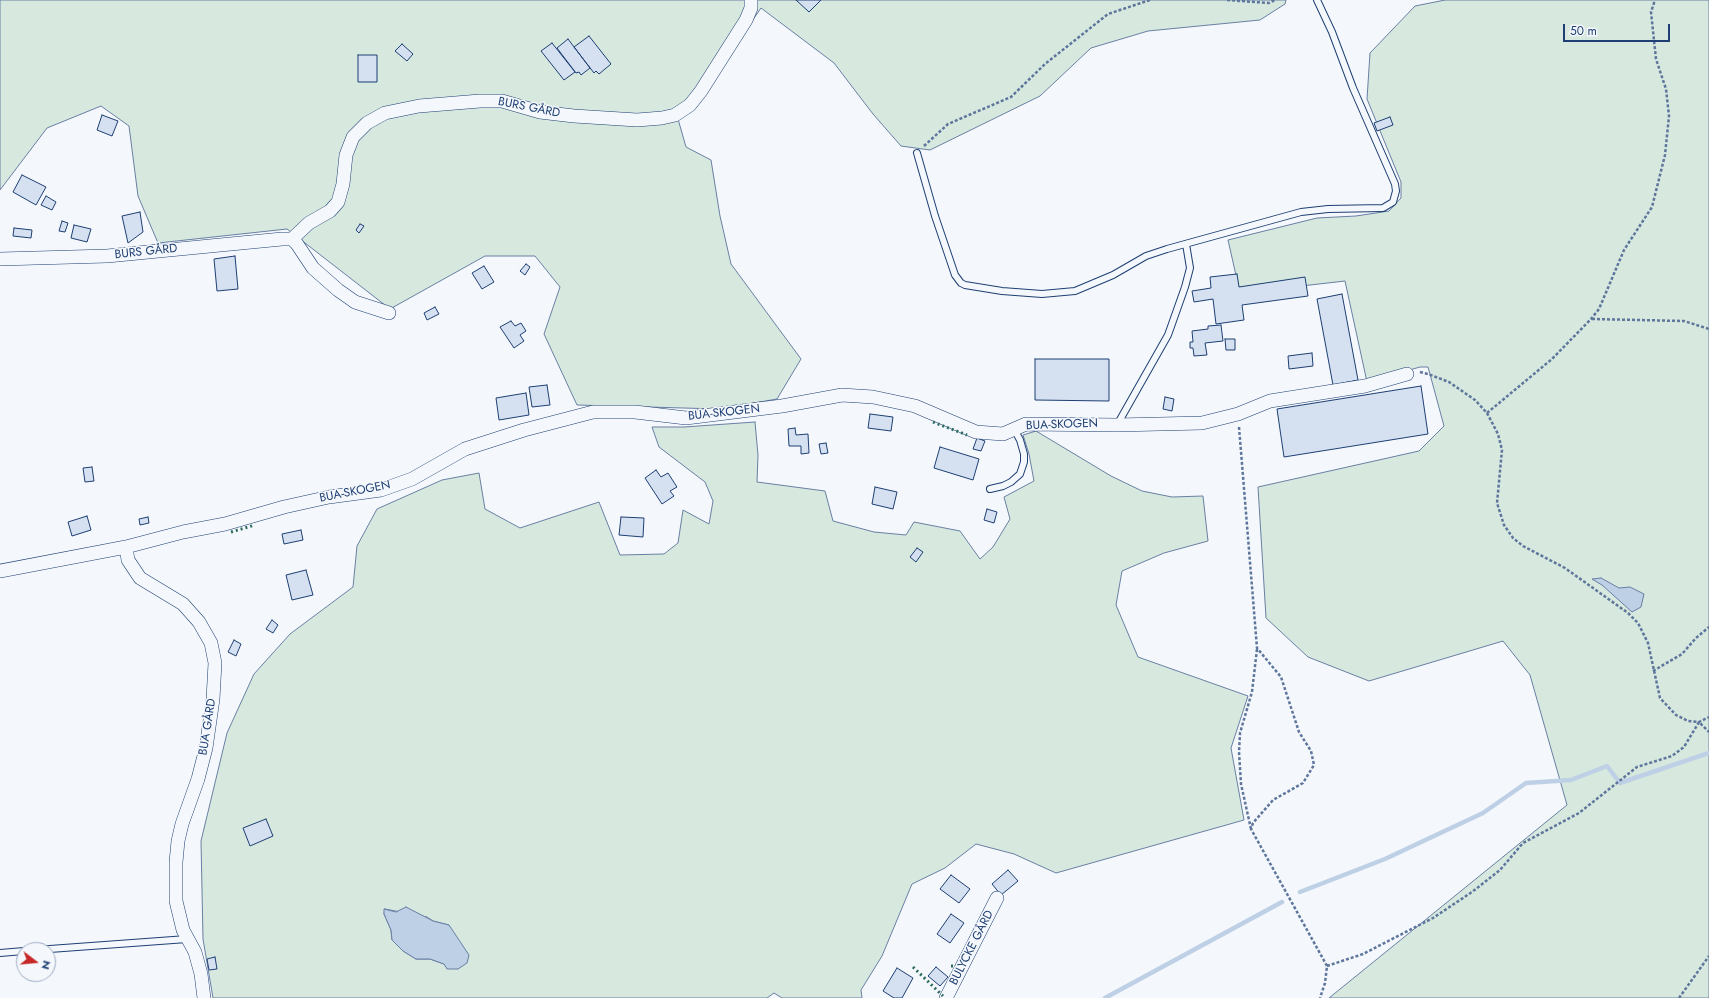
<!DOCTYPE html>
<html>
<head>
<meta charset="utf-8">
<style>
	body { margin:0 }
	#map { position:relative; width:1709px; height:998px; overflow:hidden; background:#f4f7fb; font-family:Jost,sans-serif }
	canvas { display:block }
	.north { position:absolute; left:16px; top:942px; width:40px; height:40px; box-sizing:border-box; background:#f4f7fb; border:1px solid #9eadc5; border-radius:50%; rotate:106deg; font-size:11px; font-weight:700; line-height:16px; text-align:center; color:#1d3f73 }
	.north::after { content:''; display:block; margin:auto; width:14px; height:18px; background:#c62828; clip-path:polygon(50% 0,100% 100%,50% 72%,0 100%) }
	.scale { position:absolute; left:1563px; top:24px; width:107px; height:18px; box-sizing:border-box; border:2px solid #1d3f73; border-top:0; padding-left:5px; font-size:12px; line-height:14px; white-space:nowrap; color:#1d3f73; -webkit-text-stroke:3px #f4f7fb; paint-order:stroke }
</style>
</head>
<body>
<div id="map">
<canvas width="1709" height="998"></canvas>
<div class="north">N</div>
<div class="scale">50 m</div>
</div>
<script>
const ctx = document.querySelector('canvas').getContext('2d');
ctx.lineJoin = 'round';
function fillPath(path, color) {
  ctx.fillStyle = color;
  ctx.fill(path, 'evenodd');
}
function shape(rows) {
  const path = new Path2D();
  for (const r of rows) {
    path.moveTo(r[0], r[1]);
    for (let i = 2; i < r.length; i += 2) path.lineTo(r[i], r[i + 1]);
  }
  return path;
}
function strokePath(path, color, width, dash) {
  ctx.strokeStyle = color;
  ctx.lineWidth = width;
  ctx.lineCap = dash ? 'butt' : 'round';
  ctx.setLineDash(dash || []);
  ctx.stroke(path);
}
function label(font, color, halo, rows, align = 'center') {
  ctx.font = font + ' Jost,sans-serif';
  ctx.lineWidth = 3;
  ctx.setLineDash([]);
  ctx.textBaseline = 'middle';
  ctx.strokeStyle = halo;
  ctx.fillStyle = color;
  for (const [text, x, y, turn = 0] of rows) {
    ctx.save();
    ctx.translate(x, y);
    ctx.rotate((+turn || 0) * Math.PI / 180);
    ctx.textAlign = isNaN(turn) ? turn : align;
    if (halo) ctx.strokeText(text, 0, 0);
    ctx.fillText(text, 0, 0);
    ctx.restore();
  }
}
const green = shape([
	[0,0,1286,0,1285,4,1260,20,1148,31,1091,48,1040,96,930,150,901,146,873,114,834,63,761,8,691,110,678,119,686,147,711,160,720,216,731,264,801,359,777,399,719,409,577,405,544,334,560,287,535,256,485,256,390,309,287,229,158,243,138,196,129,126,101,106,47,128,0,190,0,0],
	[1445,0,1709,0,1709,998,1329,998,1567,805,1530,675,1503,641,1369,681,1308,657,1266,618,1258,487,1419,451,1444,426,1428,367,1420,367,1367,382,1345,281,1240,293,1228,240,1317,218,1356,216,1389,211,1401,198,1401,182,1367,99,1370,53,1415,6,1445,0],
	[755,422,758,455,757,482,825,491,833,521,874,532,906,535,914,522,960,531,980,559,993,547,1010,519,1004,497,1034,481,1029,454,1023,435,1036,431,1111,476,1142,491,1172,497,1203,496,1208,541,1164,553,1122,571,1116,605,1138,657,1248,696,1231,748,1244,820,1056,873,1014,854,976,844,945,868,912,884,882,956,861,990,862,998,782,998,774,993,767,998,213,998,203,939,201,841,227,733,254,674,290,634,353,587,357,546,377,509,442,480,479,473,485,509,520,528,599,502,620,555,664,554,678,543,683,510,709,524,713,501,705,482,659,447,652,427,684,427,755,422],
	[385,909,427,917,433,921,449,925,444,964,430,959,416,959,403,951,392,940,391,930,384,914,385,909]
]);
const water = shape([
	[1601,578,1619,588,1630,587,1644,594,1641,607,1632,612,1602,585,1592,579,1601,578],
	[406,907,433,921,449,925,469,955,467,963,458,969,447,969,444,964,430,959,416,959,403,951,392,940,391,930,384,914,384,909,396,912,406,907]
]);
const stream = shape([
	[1300,892,1385,859,1483,813,1526,783,1571,780,1607,766,1620,783,1709,753],
	[1105,998,1282,902]
]);
const building = shape([
	[796,0,821,0,809,12,796,0],
	[589,36,611,64,599,74,596,71,594,73,574,47,589,36],
	[568,39,590,68,581,75,579,72,576,73,557,48,568,39],
	[552,43,575,72,564,80,541,51,552,43],
	[402,44,413,54,407,61,395,51,402,44],
	[358,55,377,55,377,82,358,82,358,55],
	[102,115,118,121,112,136,97,130,102,115],
	[1390,117,1393,125,1377,131,1374,123,1390,117],
	[22,175,46,187,36,205,13,192,22,175],
	[46,196,56,202,52,210,41,205,46,196],
	[140,212,143,232,128,243,122,216,140,212],
	[62,221,68,223,65,232,59,231,62,221],
	[360,224,364,226,359,233,356,230,360,224],
	[74,225,91,229,87,242,71,238,74,225],
	[14,228,32,230,31,238,13,236,14,228],
	[235,256,238,289,217,291,214,259,235,256],
	[526,264,530,267,525,275,520,271,526,264],
	[484,266,494,282,482,289,472,273,484,266],
	[1237,274,1239,287,1305,277,1308,296,1242,305,1244,320,1216,324,1213,299,1194,302,1192,291,1211,288,1210,277,1237,274],
	[1342,294,1358,380,1333,385,1317,299,1342,294],
	[435,307,439,314,427,320,424,313,435,307],
	[511,321,515,326,521,323,526,331,520,335,524,341,514,348,500,327,511,321],
	[1221,325,1223,341,1205,343,1207,355,1194,356,1193,348,1190,348,1190,342,1193,342,1192,331,1208,329,1208,326,1221,325],
	[1225,339,1235,339,1235,350,1226,350,1225,339],
	[1312,353,1313,366,1289,369,1288,356,1312,353],
	[1035,359,1109,359,1109,401,1035,400,1035,359],
	[547,385,550,405,532,407,529,387,547,385],
	[1421,386,1428,434,1284,457,1277,409,1421,386],
	[526,393,529,415,499,420,496,398,526,393],
	[1165,397,1174,399,1172,411,1163,409,1165,397],
	[870,414,893,417,891,431,868,428,870,414],
	[795,428,796,435,808,434,809,453,801,454,801,446,789,446,788,429,795,428],
	[977,438,985,441,981,451,973,449,977,438],
	[826,443,828,453,821,454,819,444,826,443],
	[940,447,979,459,973,480,934,468,940,447],
	[92,467,94,481,85,482,83,468,92,467],
	[656,470,661,477,668,473,677,487,670,491,674,496,662,504,645,478,656,470],
	[875,487,897,492,893,509,872,504,875,487],
	[987,509,997,512,994,523,984,520,987,509],
	[87,516,91,530,72,536,68,522,87,516],
	[148,517,149,523,140,525,139,519,148,517],
	[621,517,644,518,643,537,619,535,621,517],
	[301,530,303,540,284,544,282,534,301,530],
	[917,548,923,552,916,562,910,557,917,548],
	[306,570,313,595,292,600,286,575,306,570],
	[272,620,278,625,273,633,266,629,272,620],
	[234,640,241,644,236,656,228,652,234,640],
	[266,819,273,836,250,846,243,828,266,819],
	[1008,870,1018,881,1001,895,992,884,1008,870],
	[951,875,970,889,959,903,940,889,951,875],
	[951,914,964,923,950,943,937,934,951,914],
	[215,957,217,969,209,970,207,959,215,957],
	[936,967,948,977,940,986,928,976,936,967],
	[897,968,913,978,902,998,894,998,883,991,897,968]
]);
const path = shape([
	[1227,0,1269,3,1275,0],
	[924,146,948,124,1011,97,1045,64,1108,14,1150,0],
	[1592,319,1684,321,1709,329],
	[1420,372,1428,374,1449,382,1475,400,1487,413,1498,434,1502,450,1497,503,1504,525,1513,538,1523,546,1565,568,1628,613,1638,623,1648,643,1660,698,1676,715,1688,721,1699,722,1709,717],
	[1487,413,1552,359,1591,319,1599,309,1624,250,1652,207,1665,155,1669,116,1666,89,1656,59,1651,12,1655,0],
	[1239,427,1257,648,1281,677,1299,732,1311,751,1314,765,1303,783,1273,800,1253,823,1251,829,1327,966,1325,983,1320,998],
	[1653,671,1682,654,1696,638,1709,627],
	[1251,829,1241,784,1239,752,1240,733,1252,692,1257,649],
	[1327,966,1363,954,1433,918,1472,892,1500,870,1523,843,1579,813,1637,767,1672,756,1684,747,1699,722,1709,732],
	[1679,998,1709,956]
]);
const service = shape([
	[917,153,935,216,955,275,961,283,965,285,1002,291,1042,294,1075,291,1113,275,1146,256,1167,249,1301,212,1328,209,1383,208,1393,202,1396,191,1395,184,1353,88,1332,32,1317,0],
	[1117,425,1168,335,1185,287,1190,268,1186,244],
	[990,489,1003,486,1011,482,1020,474,1024,462,1024,454,1020,440,1014,429],
	[36,950,187,939],
	[0,953,24,951]
]);
const minor = shape([
	[292,239,309,223,330,211,338,202,343,184,346,155,353,137,367,123,385,113,419,106,480,101,502,101,540,112,574,116,637,120,662,118,675,115,690,105,701,91,746,20,751,8,751,0],
	[0,259,107,256,282,239,292,239,297,244,313,268,338,290,355,302,389,313],
	[126,547,128,560,140,578,183,604,199,622,211,643,215,663,213,699,206,748,198,779,182,824,178,841,176,862,176,901,183,930,195,952,201,974,204,998],
	[0,571,126,547,183,532,225,524,284,507,329,497,381,490,412,479,465,449,524,430,593,412,635,412,686,418,782,406,842,395,873,397,915,406,976,432,1003,434,1026,424,1117,425,1202,423,1238,414,1270,401,1365,386,1407,374],
	[946,998,997,898]
]);
const hedge = shape([
	[933,422,967,435],
	[231,532,255,525],
	[951,966,956,966,958,963],
	[913,967,943,996]
]);
const streetNames = [
	["BURS GÅRD",529,108,11],
	["BURS GÅRD",146,252,-6],
	["BUA-SKOGEN",724,413,-6],
	["BUA-SKOGEN",1062,425,-2],
	["BUA-SKOGEN",355,492,-11],
	["BUA GÅRD",208,727,-81],
	["BULYCKE GÅRD",972,948,-63]
];
fillPath(green, '#d7e8df');
strokePath(green, '#687fa3', 1);
fillPath(water, '#bed0e5');
strokePath(water, '#687fa3', 1);
strokePath(stream, '#bed0e5', 4.5);
fillPath(building, '#d5e0f0');
strokePath(building, '#1d3f73', 1);
strokePath(service, '#1d3f73', 8);
strokePath(minor, '#1d3f73', 14);
strokePath(path, '#5e769c', 2.5, [3, 2]);
strokePath(service, '#f4f7fb', 6);
strokePath(minor, '#f4f7fb', 13);
strokePath(hedge, '#2c6c60', 3, [2, 3]);
label('12px', '#1d3f73', '#f4f7fb', streetNames);
</script>
</body>
</html>
